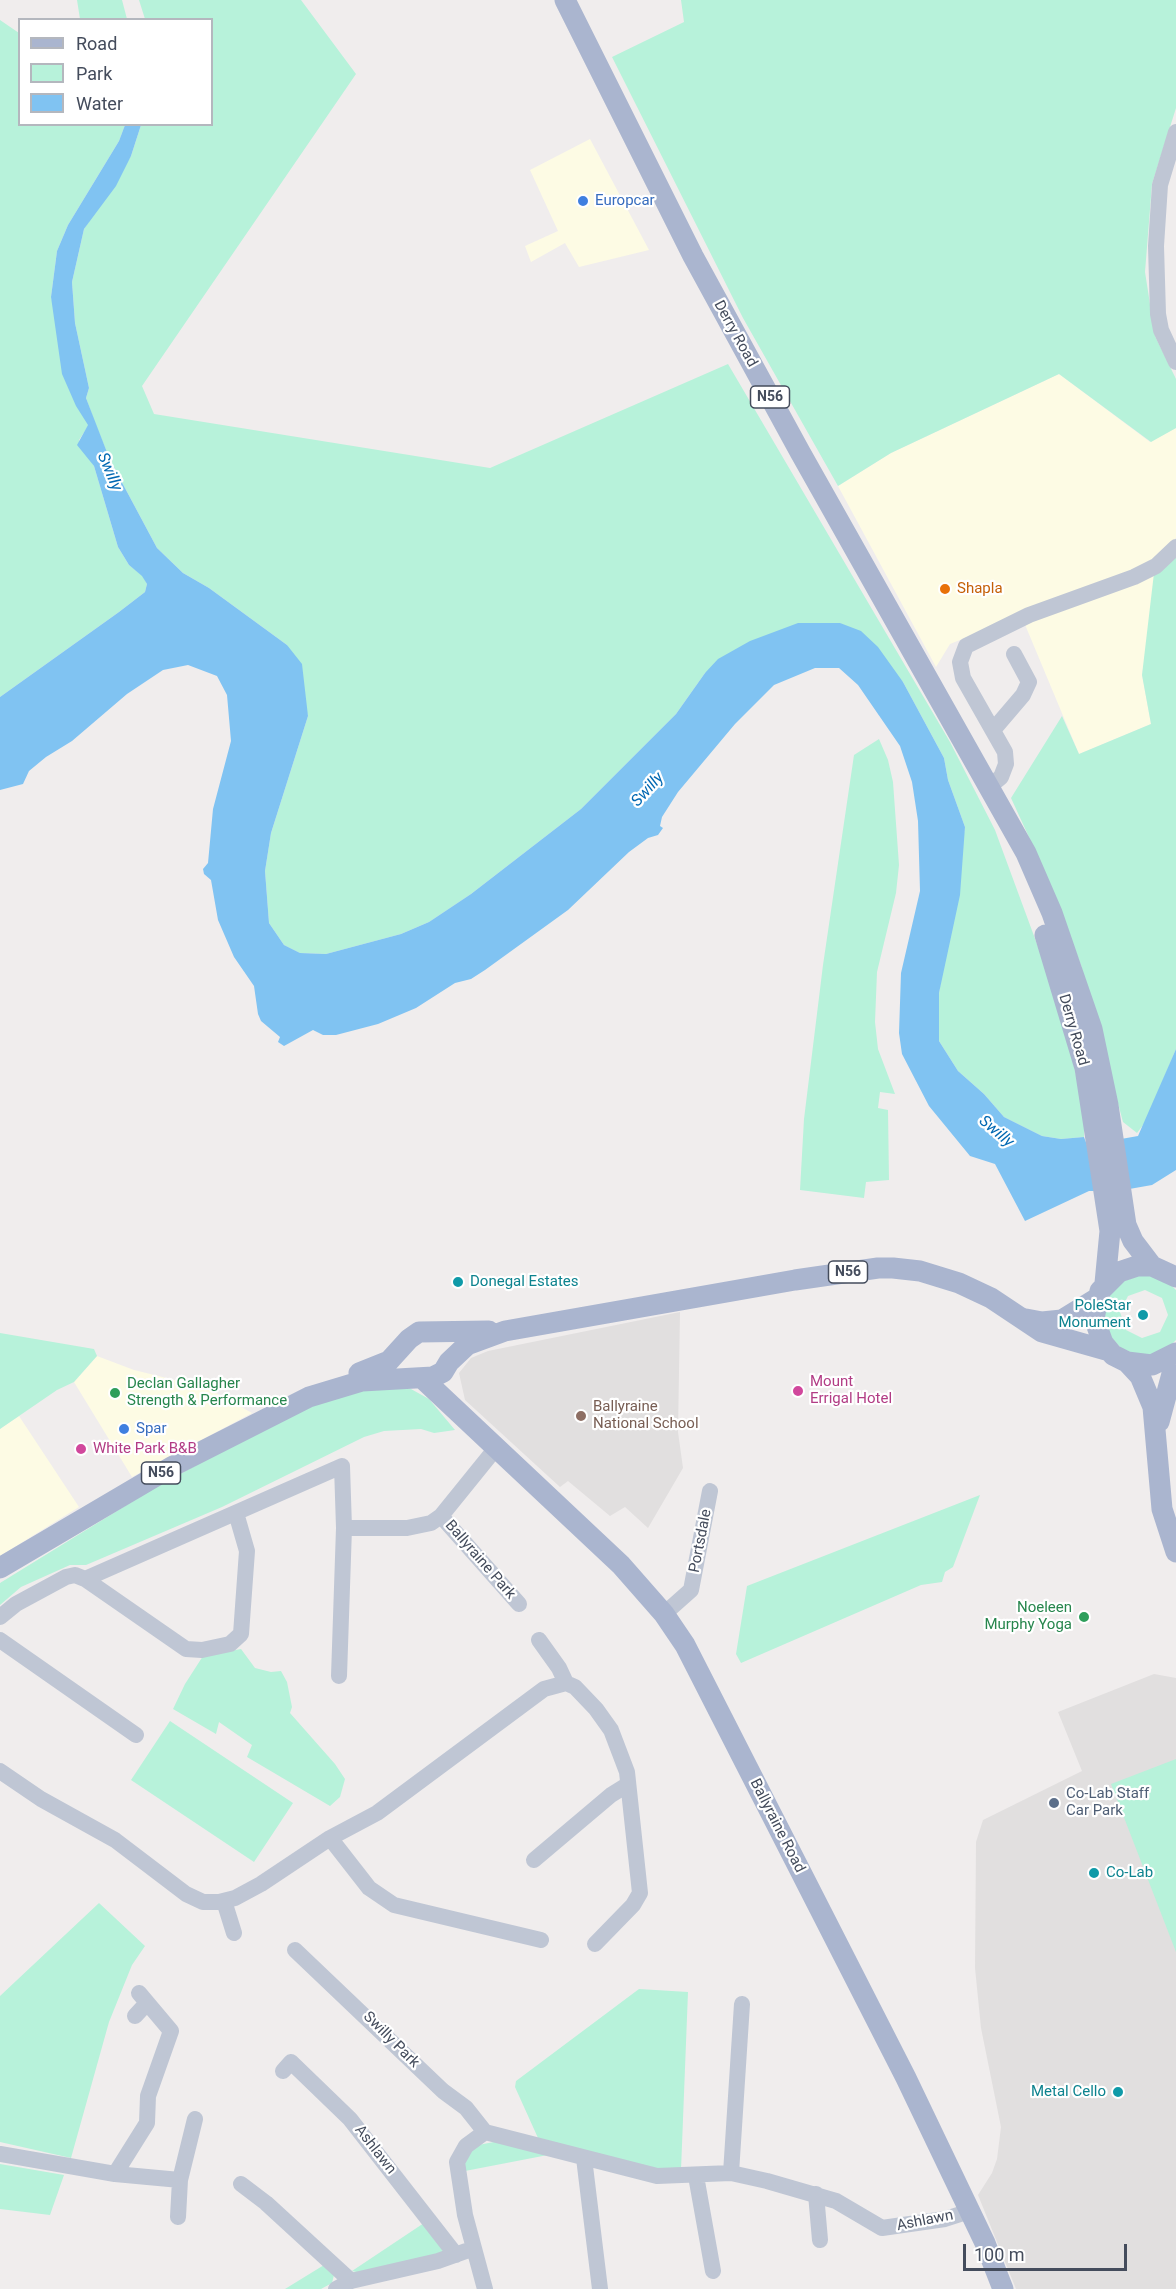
<!DOCTYPE html>
<html>
<head>
<meta charset="utf-8">
<style>
	body { margin:0 }
	#map { position:relative; width:1176px; height:2289px; overflow:hidden; background:#f0eded; font-family:Roboto,sans-serif }
	canvas { display:block }
	.legend { position:absolute; left:18px; top:18px; width:195px; height:108px; box-sizing:border-box; background:#fff; border:2px solid #b4b7be; margin:0; padding:8px 10px; list-style:none; font-size:18px; color:#444c5c }
	.legend li { display:flex; align-items:center; gap:12px; height:30px }
	.legend b { width:30px; border:2px solid #b4b7be }
	.scale { position:absolute; left:963px; top:2244px; width:164px; height:27px; box-sizing:border-box; border:3px solid #444c5c; border-top:0; padding-left:8px; font-size:18px; line-height:21px; white-space:nowrap; color:#444c5c; -webkit-text-stroke:4px #fff; paint-order:stroke }
</style>
</head>
<body>
<div id="map">
<canvas width="1176" height="2289"></canvas>
<ul class="legend">
<li><b style="height:8px;background:#aab5cf"></b>Road</li>
<li><b style="height:16px;background:#b7f2da"></b>Park</li>
<li><b style="height:16px;background:#80c3f2"></b>Water</li>
</ul>
<div class="scale">100 m</div>
</div>
<script>
const ctx = document.querySelector('canvas').getContext('2d');
ctx.lineJoin = 'round';
function fillPath(path, color) {
  ctx.fillStyle = color;
  ctx.fill(path, 'evenodd');
}
function shape(rows) {
  const path = new Path2D();
  for (const r of rows) {
    path.moveTo(r[0], r[1]);
    for (let i = 2; i < r.length; i += 2) path.lineTo(r[i], r[i + 1]);
  }
  return path;
}
function strokePath(path, color, width, dash) {
  ctx.strokeStyle = color;
  ctx.lineWidth = width;
  ctx.lineCap = dash ? 'butt' : 'round';
  ctx.setLineDash(dash || []);
  ctx.stroke(path);
}
function label(font, color, halo, rows, align = 'center') {
  ctx.font = font + ' Roboto,sans-serif';
  ctx.lineWidth = 4.5;
  ctx.setLineDash([]);
  ctx.textBaseline = 'middle';
  ctx.strokeStyle = halo;
  ctx.fillStyle = color;
  for (const [text, x, y, turn = 0] of rows) {
    ctx.save();
    ctx.translate(x, y);
    ctx.rotate((+turn || 0) * Math.PI / 180);
    ctx.textAlign = isNaN(turn) ? turn : align;
    if (halo) ctx.strokeText(text, 0, 0);
    ctx.fillText(text, 0, 0);
    ctx.restore();
  }
}
const commercial = shape([
	[590,139,649,250,579,267,565,243,531,262,525,246,558,231,530,170],
	[1059,374,1150,442,1176,428,1176,538,1154,559,1155,590,1142,675,1151,724,1079,754,1021,615,950,644,936,667,838,486,891,453],
	[97,1356,134,1370,207,1388,252,1413,132,1477,74,1382],
	[19,1416,79,1507,0,1556,0,1429]
]);
const education = shape([
	[680,1312,678,1432,683,1468,648,1528,625,1507,610,1516,568,1481,560,1487,465,1400,459,1373,471,1358,488,1351],
	[1154,1674,1176,1678,1176,2289,1016,2289,978,2195,992,2173,997,2159,1001,2127,981,2028,975,1968,976,1842,983,1820,1082,1771,1058,1712]
]);
const green = shape([
	[77,0,122,0,127,19,80,19],
	[139,0,301,0,356,74,142,386,154,414,490,468,728,364,950,742,995,830,1062,1012,1084,1111,1084,1137,1061,1139,1042,1136,1004,1117,984,1094,958,1071,939,1041,939,993,965,827,948,780,944,758,903,682,840,623,824,624,705,673,676,714,581,809,471,894,429,922,401,934,326,954,300,953,284,945,269,923,265,871,271,833,308,716,287,645,209,588,183,573,157,548,110,460,95,423,86,398,89,388,75,323,72,282,84,229,131,156,141,125,212,124,212,20,145,19],
	[681,0,1176,0,1176,108,1152,184,1145,272,1155,336,1176,379,1176,428,1151,442,1059,374,891,453,838,486,743,318,612,57,684,22],
	[0,20,19,33,20,124,125,125,119,141,68,225,57,251,51,297,79,410,86,417,89,425,79,440,94,466,118,547,129,565,143,576,147,584,145,592,119,612,0,697],
	[1176,556,1176,1049,1146,1121,1137,1133,1123,1122,1081,965,1045,872,1011,798,1062,716,1079,754,1151,724,1142,675,1154,573],
	[879,739,888,760,893,782,899,865,896,893,877,972,875,1022,878,1049,895,1094,880,1092,878,1108,888,1110,889,1180,866,1182,864,1198,800,1190,804,1119,823,965,854,755],
	[1143,1274,1167,1281,1176,1290,1176,1340,1169,1347,1154,1355,1137,1355,1121,1348,1110,1336,1104,1320,1108,1296,1119,1283],
	[1145,1290,1162,1298,1168,1315,1160,1332,1142,1338,1126,1330,1120,1312,1128,1296],
	[0,1333,94,1349,97,1356,74,1382,57,1390,0,1429],
	[362,1387,411,1389,429,1399,455,1430,434,1433,421,1429,384,1431,364,1437,222,1507,86,1565,70,1565,21,1587,0,1605,0,1583,151,1490,284,1417],
	[980,1495,953,1567,945,1572,942,1582,921,1585,741,1663,736,1654,747,1586],
	[241,1649,255,1668,271,1672,281,1671,287,1682,292,1707,290,1713,335,1764,345,1779,340,1797,330,1806,247,1757,252,1745,219,1722,216,1734,173,1709,185,1684,203,1656],
	[170,1721,293,1803,254,1862,131,1780],
	[1176,1759,1176,1952,1111,1784],
	[99,1903,145,1946,132,1965,109,2022,71,2158,0,2142,0,1996],
	[639,1989,688,1992,681,2170,661,2170,538,2138,515,2087,516,2081],
	[499,2141,553,2154,465,2171,465,2155,473,2146],
	[0,2164,64,2175,50,2215,0,2209],
	[424,2223,443,2248,442,2254,361,2273,352,2271],
	[324,2265,334,2275,332,2283,321,2289,285,2289]
]);
const water = shape([
	[125,125,141,125,131,156,116,186,84,229,72,282,75,323,89,388,86,398,110,460,157,548,183,573,209,588,287,645,302,664,308,716,271,833,265,871,269,923,284,945,300,953,326,954,401,934,429,922,471,894,581,809,676,714,705,673,718,659,750,641,798,623,840,623,861,631,878,647,903,682,944,758,948,780,965,827,960,895,939,993,939,1041,958,1071,984,1094,1004,1117,1042,1136,1061,1139,1084,1137,1087,1145,1138,1136,1176,1049,1176,1170,1152,1185,1118,1191,1089,1191,1025,1221,995,1164,970,1156,929,1106,902,1054,899,1033,901,973,920,891,918,821,912,782,900,746,858,685,839,668,815,668,774,685,735,724,678,792,662,817,660,826,663,828,658,835,648,838,629,852,568,910,485,970,471,979,455,983,416,1008,378,1024,336,1035,323,1035,313,1030,284,1046,278,1042,280,1037,261,1021,258,1014,254,986,234,957,218,920,211,880,204,874,203,869,208,863,213,809,231,741,227,695,217,676,188,665,163,670,127,694,72,741,46,757,29,771,23,784,0,790,0,697,119,612,145,592,147,584,142,576,129,565,118,547,94,466,77,445,88,425,76,406,62,374,51,297,57,251,68,225,119,141]
]);
const minor = shape([
	[1176,132,1160,185,1156,246,1158,314,1161,330,1176,362],
	[994,729,1023,695,1029,682,1014,654],
	[989,787,1001,777,1006,764,1005,752,963,678,960,662,966,646,1029,615,1134,577,1156,566,1176,547],
	[236,1513,247,1551,241,1634,230,1644,202,1650,186,1649,85,1579,342,1466,344,1528,339,1676],
	[441,1516,519,1604],
	[344,1528,407,1528,431,1523,441,1516,496,1448],
	[664,1614,691,1590,710,1491],
	[0,1617,16,1604,66,1577,75,1575,85,1579],
	[0,1640,136,1735],
	[539,1640,559,1668,566,1683],
	[0,1771,41,1799,115,1840,186,1894,203,1902,219,1902,235,1898,261,1884,330,1838,377,1813,544,1689,566,1683,575,1687,596,1709,611,1730,627,1772,640,1893,633,1905,595,1944],
	[330,1838,369,1888,394,1905,541,1940],
	[534,1860,611,1795,627,1785],
	[224,1901,234,1933],
	[295,1950,443,2091,466,2108,485,2132],
	[135,2016,147,2003],
	[283,2071,291,2062,350,2119,456,2255],
	[485,2132,657,2176,731,2173,767,2181,836,2201,882,2228,945,2219,970,2211],
	[0,2154,115,2174,147,2123,148,2096,171,2031,139,1993],
	[584,2158,600,2289],
	[731,2173,742,2004],
	[115,2174,180,2180],
	[696,2176,713,2271],
	[241,2184,266,2203,351,2281],
	[816,2194,820,2240],
	[178,2217,180,2180,195,2119],
	[336,2289,351,2281,438,2261,466,2251],
	[485,2289,465,2215,457,2162,466,2146,485,2132]
]);
const major = shape([
	[565,0,693,256,800,452,1026,853,1052,913,1092,1029,1108,1105,1126,1225,1133,1241,1152,1266],
	[1045,935,1085,1068,1110,1231,1105,1283],
	[1176,1277,1152,1266,1137,1266,1119,1272,1100,1291,1094,1318,1103,1343,1113,1355,1127,1362,1152,1365,1176,1353],
	[1026,1319,1042,1322,1062,1320,1096,1299],
	[1127,1362,1140,1376,1153,1407,1162,1509,1176,1552],
	[359,1373,389,1361,409,1339,419,1332,489,1331],
	[422,1378,621,1565,664,1614,685,1645,906,2078,985,2243,1003,2289],
	[1159,1422,1176,1359],
	[0,1568,173,1466,309,1397,362,1381,433,1377,443,1372,449,1362,467,1345,505,1331,795,1280,878,1268,893,1268,920,1271,959,1283,991,1298,1042,1332,1109,1351]
]);
const markers = [
	[583,201,6,"#3f7fe0"],
	[945,589,6,"#e8710a"],
	[458,1282,6,"#0f9aa8"],
	[1143,1315,6,"#0f9aa8"],
	[798,1391,6,"#d1479c"],
	[115,1393,6,"#2e9e5b"],
	[581,1416,6,"#8d6e63"],
	[124,1429,6,"#3f7fe0"],
	[81,1449,6,"#d1479c"],
	[1084,1617,6,"#2e9e5b"],
	[1054,1803,6,"#5c6f8a"],
	[1094,1873,6,"#0f9aa8"],
	[1118,2092,6,"#0f9aa8"]
];
const shields = [
	[770,397,39],
	[848,1272,39],
	[161,1473,39]
];
const shieldNames = [
	["N56",770,397],
	["N56",848,1272],
	["N56",161,1473]
];
const shopNames = [
	["Europcar",595,201],
	["Spar",136,1429]
];
const streetNames = [
	["Derry Road",735,334,61],
	["Derry Road",1073,1030,74],
	["Portsdale",701,1541,-79],
	["Ballyraine Park",480,1560,49],
	["Ballyraine Road",777,1826,63],
	["Swilly Park",391,2040,45],
	["Ashlawn",375,2150,52],
	["Ashlawn",925,2221,-11]
];
const foodNames = [
	["Shapla",957,589]
];
const cultureNames = [
	["Donegal Estates",470,1282],
	["PoleStar",1131,1306,"right"],
	["Monument",1131,1323,"right"],
	["Co-Lab",1106,1873],
	["Metal Cello",1106,2092,"right"]
];
const hotelNames = [
	["Mount",810,1382],
	["Errigal Hotel",810,1399],
	["White Park B&B",93,1449]
];
const leisureNames = [
	["Declan Gallagher",127,1384],
	["Strength & Performance",127,1401],
	["Noeleen",1072,1608,"right"],
	["Murphy Yoga",1072,1625,"right"]
];
const educationNames = [
	["Ballyraine",593,1407],
	["National School",593,1424]
];
const serviceNames = [
	["Co-Lab Staff",1066,1794],
	["Car Park",1066,1811]
];
const waterNames = [
	["Swilly",109,472,67],
	["Swilly",648,790,-48],
	["Swilly",996,1132,40]
];
fillPath(commercial, '#fdfbe4');
fillPath(education, '#e1dfdf');
fillPath(green, '#b7f2da');
fillPath(water, '#80c3f2');
strokePath(minor, '#bfc6d4', 16);
strokePath(major, '#aab5cf', 21);
for (const [x, y, r, color] of markers) {
  const dot = new Path2D();
  dot.arc(x, y, r, 0, 2 * Math.PI);
  ctx.fillStyle = color;
  ctx.fill(dot);
  strokePath(dot, '#fff', 2);
}
for (const [x, y, w] of shields) {
  const box = new Path2D();
  box.roundRect(x - w / 2, y - 11, w, 22, 4.5);
  ctx.fillStyle = '#fff';
  ctx.fill(box);
  strokePath(box, '#444c5c', 1.5);
}
label('bold 14px', '#444c5c', null, shieldNames);
label('15px', '#366cbe', '#fff', shopNames, 'left');
label('15px', '#444c5c', '#fff', streetNames);
label('15px', '#c56008', '#fff', foodNames, 'left');
label('15px', '#0d838f', '#fff', cultureNames, 'left');
label('15px', '#b23c85', '#fff', hotelNames, 'left');
label('15px', '#27864d', '#fff', leisureNames, 'left');
label('15px', '#785e54', '#fff', educationNames, 'left');
label('15px', '#4e5e75', '#fff', serviceNames, 'left');
label('italic 16px', '#0168b2', '#fff', waterNames);
</script>
</body>
</html>
